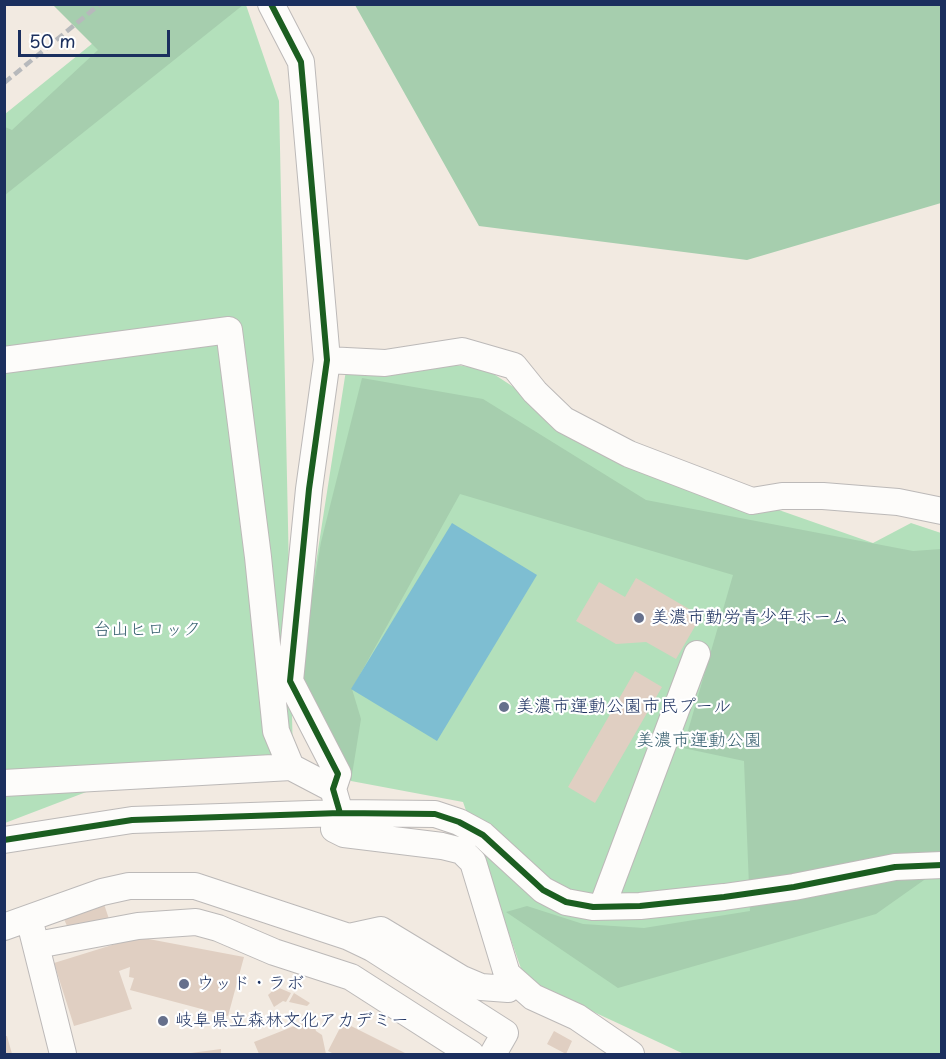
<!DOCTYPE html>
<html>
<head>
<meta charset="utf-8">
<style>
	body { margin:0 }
	#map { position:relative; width:946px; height:1059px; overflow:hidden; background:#f2eae1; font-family:"Playpen Sans",sans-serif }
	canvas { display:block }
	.frame { position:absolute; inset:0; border:6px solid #1b2f5e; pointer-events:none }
	.scale { position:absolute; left:18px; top:30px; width:152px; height:27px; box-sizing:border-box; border:3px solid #1b2f5e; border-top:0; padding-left:8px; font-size:18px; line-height:21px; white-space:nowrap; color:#1b2f5e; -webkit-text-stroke:4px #fff; paint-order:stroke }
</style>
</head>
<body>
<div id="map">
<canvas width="946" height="1059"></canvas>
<div class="frame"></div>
<div class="scale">50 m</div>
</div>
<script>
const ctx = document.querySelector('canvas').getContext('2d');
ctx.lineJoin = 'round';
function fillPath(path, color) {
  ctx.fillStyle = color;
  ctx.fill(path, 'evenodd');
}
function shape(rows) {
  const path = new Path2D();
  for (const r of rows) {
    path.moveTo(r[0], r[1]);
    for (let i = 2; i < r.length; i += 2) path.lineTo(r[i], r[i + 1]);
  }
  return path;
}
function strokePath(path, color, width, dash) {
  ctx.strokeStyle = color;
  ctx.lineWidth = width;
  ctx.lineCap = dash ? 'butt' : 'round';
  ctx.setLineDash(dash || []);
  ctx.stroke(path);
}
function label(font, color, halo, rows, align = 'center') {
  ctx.font = font + ' "Playpen Sans","Klee One",sans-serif';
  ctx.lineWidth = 4.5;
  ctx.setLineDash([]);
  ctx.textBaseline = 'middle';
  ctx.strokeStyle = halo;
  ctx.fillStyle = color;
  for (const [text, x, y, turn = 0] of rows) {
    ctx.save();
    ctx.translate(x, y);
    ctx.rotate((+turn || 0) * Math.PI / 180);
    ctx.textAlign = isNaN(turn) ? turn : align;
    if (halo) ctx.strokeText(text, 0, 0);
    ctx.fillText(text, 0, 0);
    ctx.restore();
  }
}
const green = shape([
	[140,5,246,5,279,101,293,761,136,773,5,823,5,114],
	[349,351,486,369,564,420,642,462,873,543,911,523,941,533,941,1054,684,1054,525,980,463,802,351,781,298,678]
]);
const forest = shape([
	[53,5,243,5,5,195,5,127,12,130,98,50],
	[355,5,941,5,941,203,747,260,479,226],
	[362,378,483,399,646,500,913,551,941,549,941,868,876,914,618,988,506,912,527,906,583,924,644,928,750,911,744,761,683,748,733,575,460,494,352,689,361,719,351,781,298,678,321,542]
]);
const water = shape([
	[452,523,537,575,437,741,351,689]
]);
const building = shape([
	[636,578,701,616,676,659,646,642,616,644,576,621,599,582,625,597],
	[635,671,662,687,595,803,568,787],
	[104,904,109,919,70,933,64,919],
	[138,937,244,957,228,1016,130,990,134,978,129,977,130,967,119,971,132,1009,74,1026,54,963],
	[277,987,291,993,286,1002,283,1001,274,1007,268,995],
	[294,993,310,1003,307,1006,289,1002],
	[312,1019,316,1031,322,1035,326,1054,259,1054,254,1042],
	[343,1022,407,1054,334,1054,328,1051],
	[554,1031,572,1041,566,1054,547,1044],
	[4,1036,7,1036,12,1054,4,1054],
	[221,1049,221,1054,191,1054,191,1053]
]);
const minor = shape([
	[271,4,301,62,327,360,309,489,290,681,338,774,333,789,340,813,334,829,344,834,442,846,462,851,473,862,507,974,533,997,577,1017,631,1054],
	[4,360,229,330,258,557,276,731,291,767],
	[327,360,385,363,462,351,514,366,535,392,564,420,629,454,752,501,782,496,823,496,898,502,942,511],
	[4,783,291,767,333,789],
	[4,840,132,820,340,813,435,814,459,822,483,835,543,890,566,902,593,907,640,906,724,897,794,887,895,867,942,865],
	[602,907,697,654],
	[4,927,102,892,129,886,195,886,349,937,372,948,505,1033,493,1054],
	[32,930,63,1054],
	[349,937,381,930,462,979,481,987,508,989,514,981],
	[37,945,138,926,196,922,218,928,274,952,351,977,471,1054]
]);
const rail = shape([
	[4,83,100,4]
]);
const cycleway = shape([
	[271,4,301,62,327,360,309,489,290,681,338,774,333,789,340,813],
	[4,840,132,820,340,813,435,814,459,822,483,835,543,890,566,902,593,907,640,906,724,897,794,887,895,867,942,865]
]);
const markers = [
	[639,618,6,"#66708c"],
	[504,707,6,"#66708c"],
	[184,984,6,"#66708c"],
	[163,1021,6,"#66708c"]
];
const poiNames = [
	["美濃市勤労青少年ホーム",651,618],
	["美濃市運動公園市民プール",516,707],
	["ウッド・ラボ",196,984],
	["岐阜県立森林文化アカデミー",175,1021]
];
const parkNames = [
	["台山ヒロック",147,630],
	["美濃市運動公園",699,741]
];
fillPath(green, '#b3e0bb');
fillPath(forest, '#a6ceae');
fillPath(water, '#7ebed2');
fillPath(building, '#e0cfc2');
strokePath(minor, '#bcb9b8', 28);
strokePath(minor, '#fdfcfa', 26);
strokePath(rail, '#b7b9bc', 4.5, [9, 4.5]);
strokePath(cycleway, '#1b5e20', 6);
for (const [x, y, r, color] of markers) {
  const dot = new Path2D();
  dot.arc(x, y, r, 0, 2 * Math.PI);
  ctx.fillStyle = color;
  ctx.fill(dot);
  strokePath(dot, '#fff', 2);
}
label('18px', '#1b2f5e', '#fff', poiNames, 'left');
label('18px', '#396171', '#fff', parkNames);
</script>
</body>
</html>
